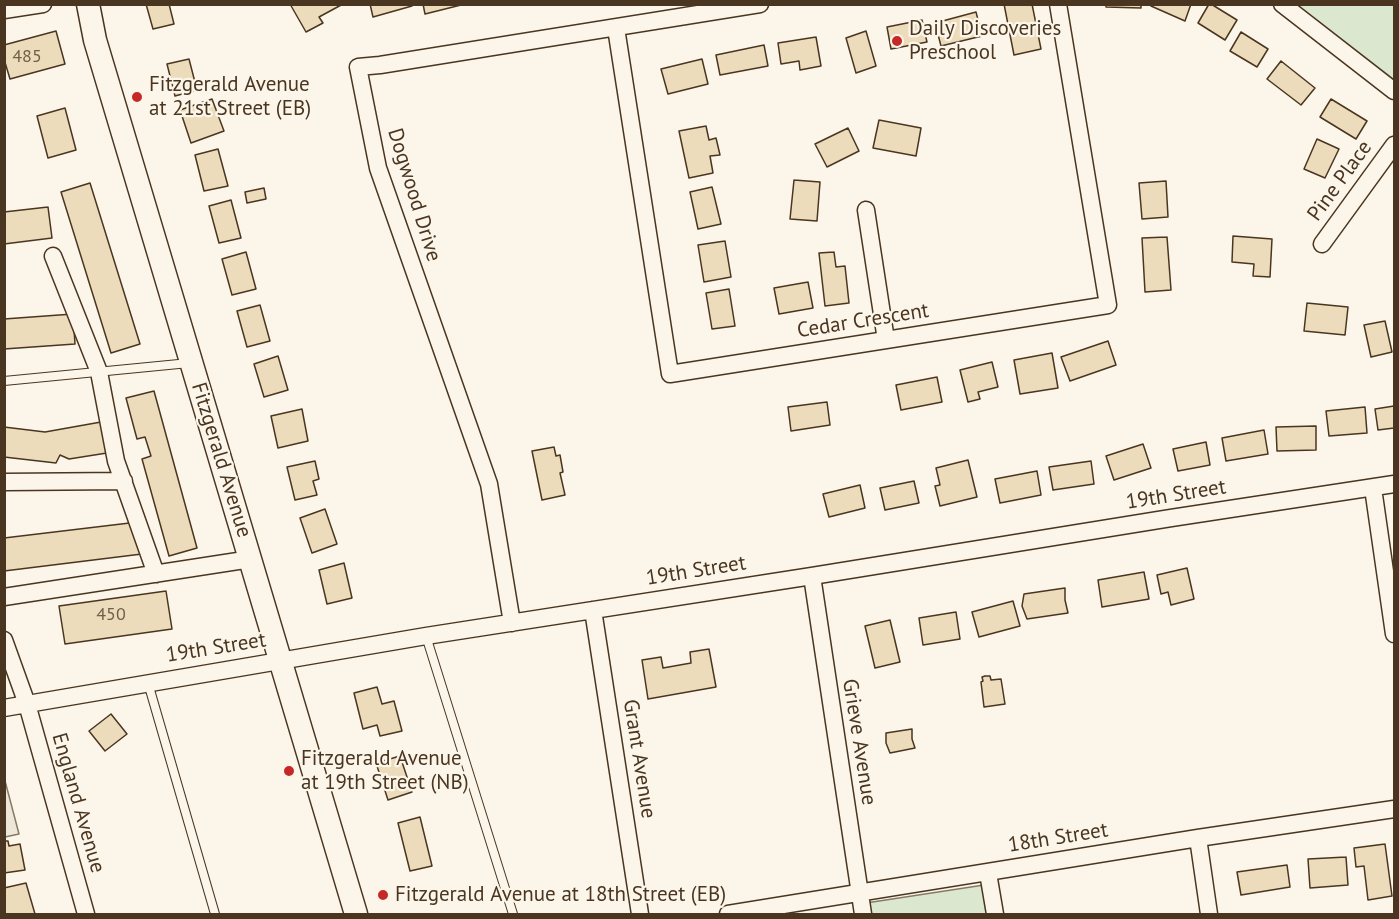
<!DOCTYPE html>
<html>
<head>
<meta charset="utf-8">
<style>
	body { margin:0 }
	#map { position:relative; width:1399px; height:919px; overflow:hidden; background:#fbf6e9; font-family:"PT Sans",sans-serif }
	canvas { display:block }
	.frame { position:absolute; inset:0; border:6px solid #4a3520; pointer-events:none }
</style>
</head>
<body>
<div id="map">
<canvas width="1399" height="919"></canvas>
<div class="frame"></div>
</div>
<script>
const ctx = document.querySelector('canvas').getContext('2d');
ctx.lineJoin = 'round';
function fillPath(path, color) {
  ctx.fillStyle = color;
  ctx.fill(path, 'evenodd');
}
function shape(rows) {
  const path = new Path2D();
  for (const r of rows) {
    path.moveTo(r[0], r[1]);
    for (let i = 2; i < r.length; i += 2) path.lineTo(r[i], r[i + 1]);
  }
  return path;
}
function strokePath(path, color, width, dash) {
  ctx.strokeStyle = color;
  ctx.lineWidth = width;
  ctx.lineCap = dash ? 'butt' : 'round';
  ctx.setLineDash(dash || []);
  ctx.stroke(path);
}
function label(font, color, halo, rows, align = 'center') {
  ctx.font = font + ' "PT Sans",sans-serif';
  ctx.lineWidth = 4.5;
  ctx.setLineDash([]);
  ctx.textBaseline = 'middle';
  ctx.strokeStyle = halo;
  ctx.fillStyle = color;
  for (const [text, x, y, turn = 0] of rows) {
    ctx.save();
    ctx.translate(x, y);
    ctx.rotate((+turn || 0) * Math.PI / 180);
    ctx.textAlign = isNaN(turn) ? turn : align;
    if (halo) ctx.strokeText(text, 0, 0);
    ctx.fillText(text, 0, 0);
    ctx.restore();
  }
}
const green = shape([
	[1282,5,1394,5,1394,91,1282,5],
	[984,885,989,914,868,914,866,903,984,885]
]);
const parking = shape([
	[4,777,19,834,5,837,4,837,4,777]
]);
const building = shape([
	[146,4,169,4,174,24,153,29,146,4],
	[290,4,343,4,319,17,323,23,306,32,290,4],
	[370,4,411,4,412,6,373,17,370,4],
	[423,4,461,4,461,5,425,14,423,4],
	[1004,4,1032,4,1041,49,1014,55,1004,4],
	[1106,4,1141,4,1141,8,1106,7,1106,4],
	[1151,4,1191,4,1185,21,1151,6,1151,4],
	[1209,4,1211,4,1237,20,1225,40,1198,23,1209,4],
	[976,12,982,36,941,46,935,23,976,12],
	[922,20,927,42,891,49,887,27,922,20],
	[56,31,65,64,10,79,4,59,4,45,56,31],
	[866,31,876,66,856,73,846,38,866,31],
	[1241,32,1268,49,1257,67,1230,51,1241,32],
	[816,37,821,66,800,70,799,61,781,64,778,43,816,37],
	[764,45,768,66,720,75,716,55,764,45],
	[189,59,197,90,175,96,167,64,189,59],
	[702,59,708,84,668,94,661,69,702,59],
	[1281,61,1315,88,1301,105,1267,79,1281,61],
	[212,99,224,131,191,143,180,110,212,99],
	[1331,99,1367,121,1356,139,1320,117,1331,99],
	[65,108,76,150,48,158,37,116,65,108],
	[879,120,921,128,916,156,873,148,879,120],
	[706,126,709,140,716,138,720,155,710,156,713,173,689,178,679,131,706,126],
	[848,128,859,151,827,167,815,144,848,128],
	[1317,139,1339,149,1325,178,1304,169,1317,139],
	[218,149,228,186,204,191,195,155,218,149],
	[794,180,820,182,817,221,790,219,794,180],
	[1166,181,1168,217,1142,219,1139,183,1166,181],
	[90,183,140,344,111,353,61,192,90,183],
	[712,187,721,224,698,229,690,192,712,187],
	[264,188,266,199,247,203,245,192,264,188],
	[231,200,241,238,219,243,209,206,231,200],
	[48,207,52,238,4,244,4,212,48,207],
	[1233,236,1272,239,1270,277,1253,276,1254,264,1232,262,1233,236],
	[1167,237,1171,290,1145,292,1142,238,1167,237],
	[725,241,731,277,704,282,698,245,725,241],
	[246,252,256,289,232,295,222,259,246,252],
	[834,252,836,267,845,266,849,303,825,306,819,253,834,252],
	[808,282,813,308,779,314,774,288,808,282],
	[729,289,735,326,712,329,706,293,729,289],
	[1307,303,1348,307,1345,335,1304,331,1307,303],
	[260,305,270,341,247,347,237,311,260,305],
	[73,314,75,344,4,349,4,319,73,314],
	[1385,321,1392,352,1371,357,1364,325,1385,321],
	[1108,341,1116,365,1070,381,1061,357,1108,341],
	[1052,353,1058,388,1020,394,1014,360,1052,353],
	[278,356,288,390,264,397,254,364,278,356],
	[992,362,998,387,978,392,980,399,968,402,960,370,992,362],
	[937,377,942,402,901,410,896,385,937,377],
	[154,391,197,548,169,556,142,459,151,456,145,437,137,439,126,398,154,391],
	[827,402,830,425,791,431,788,407,827,402],
	[1394,406,1394,428,1378,430,1375,409,1394,406],
	[1365,407,1367,433,1329,436,1326,411,1365,407],
	[302,409,308,441,278,448,271,416,302,409],
	[101,422,107,453,69,459,60,455,56,463,4,457,4,427,45,432,101,422],
	[1316,426,1316,450,1277,451,1276,427,1316,426],
	[1264,430,1268,454,1226,461,1222,438,1264,430],
	[1206,442,1210,465,1178,471,1173,449,1206,442],
	[1143,444,1151,468,1114,480,1106,456,1143,444],
	[554,447,556,456,560,455,563,472,560,473,565,495,542,500,532,451,554,447],
	[968,460,977,497,940,506,935,486,940,485,936,468,968,460],
	[315,461,319,479,313,481,317,495,295,500,287,467,315,461],
	[1091,461,1094,484,1053,490,1049,467,1091,461],
	[1037,471,1041,495,1000,503,995,479,1037,471],
	[914,481,919,503,885,510,880,488,914,481],
	[860,485,865,508,829,517,823,494,860,485],
	[325,509,337,544,312,553,300,518,325,509],
	[138,522,142,554,4,571,4,538,138,522],
	[344,563,352,598,327,604,319,570,344,563],
	[1187,568,1194,599,1171,605,1168,592,1161,594,1157,575,1187,568],
	[1144,572,1149,599,1102,607,1098,580,1144,572],
	[1065,588,1065,600,1068,613,1027,619,1022,606,1024,594,1065,588],
	[166,591,172,629,65,644,59,606,166,591],
	[1013,601,1020,626,979,637,972,612,1013,601],
	[956,612,960,639,923,645,919,618,956,612],
	[890,620,900,662,875,668,865,626,890,620],
	[709,649,716,687,648,699,642,660,661,657,663,668,691,663,690,652,709,649],
	[985,676,990,676,991,680,1001,679,1005,704,984,707,981,682,983,681,982,677,985,676],
	[377,687,382,704,394,701,402,731,380,736,377,725,363,729,354,693,377,687],
	[111,714,127,734,105,751,89,731,111,714],
	[912,729,912,739,915,748,890,753,886,743,886,733,912,729],
	[400,756,412,792,388,800,376,763,400,756],
	[420,817,432,866,410,871,398,823,420,817],
	[4,841,8,841,9,846,20,844,25,870,4,873,4,841],
	[1385,844,1392,896,1368,900,1364,866,1356,867,1354,848,1385,844],
	[1346,857,1348,885,1310,888,1308,859,1346,857],
	[1287,865,1290,887,1241,895,1237,872,1287,865],
	[26,883,35,914,4,914,4,888,26,883]
]);
const lane = shape([
	[4,381,189,363],
	[426,636,513,914],
	[148,683,215,914]
]);
const street = shape([
	[1282,4,1394,91],
	[4,10,43,4],
	[616,28,670,374,1108,305,1058,4],
	[866,210,886,340],
	[1322,244,1394,145],
	[53,256,99,372,116,461,156,574],
	[4,482,124,481],
	[1373,488,1394,634],
	[812,576,863,914],
	[4,597,251,559],
	[593,610,640,914],
	[512,623,489,484,378,168,358,67,380,65,760,4],
	[4,640,27,704,86,914],
	[4,708,426,636,812,576,1171,518,1394,484],
	[1198,838,1209,914],
	[988,873,995,914],
	[728,914,1198,838,1394,809]
]);
const secondary = shape([
	[88,4,95,40,356,914]
]);
const markers = [
	[897,41,6,"#c62828"],
	[137,97,6,"#c62828"],
	[289,771,6,"#c62828"],
	[383,895,6,"#c62828"]
];
const numberNames = [
	["485",27,57],
	["450",111,615]
];
const poiNames = [
	["Daily Discoveries",909,29],
	["Preschool",909,53],
	["Fitzgerald Avenue",149,85],
	["at 21st Street (EB)",149,109],
	["Fitzgerald Avenue",301,759],
	["at 19th Street (NB)",301,783],
	["Fitzgerald Avenue at 18th Street (EB)",395,895]
];
const streetNames = [
	["Pine Place",1340,181,-54],
	["Dogwood Drive",414,195,73],
	["Cedar Crescent",863,321,-9],
	["Fitzgerald Avenue",221,460,73],
	["19th Street",1176,495,-9],
	["19th Street",696,571,-9],
	["19th Street",216,648,-9],
	["Grieve Avenue",859,742,81],
	["Grant Avenue",639,759,81],
	["England Avenue",78,803,74],
	["18th Street",1058,838,-9]
];
fillPath(green, '#dce7d0');
strokePath(green, '#887966', 1.5);
fillPath(parking, '#ede7d9');
strokePath(parking, '#887966', 1.5);
fillPath(building, '#ecdcbc');
strokePath(building, '#4a3520', 1.5);
strokePath(lane, '#4a3520', 10);
strokePath(street, '#4a3520', 19);
strokePath(secondary, '#4a3520', 25);
strokePath(lane, '#fbf6e9', 8);
strokePath(street, '#fbf6e9', 16);
strokePath(secondary, '#fbf6e9', 22);
for (const [x, y, r, color] of markers) {
  const dot = new Path2D();
  dot.arc(x, y, r, 0, 2 * Math.PI);
  ctx.fillStyle = color;
  ctx.fill(dot);
  strokePath(dot, '#fbf6e9', 2);
}
label('18px', '#725f47', null, numberNames);
label('21px', '#4a3520', '#fbf6e9', poiNames, 'left');
label('21px', '#4a3520', '#fbf6e9', streetNames);
</script>
</body>
</html>
